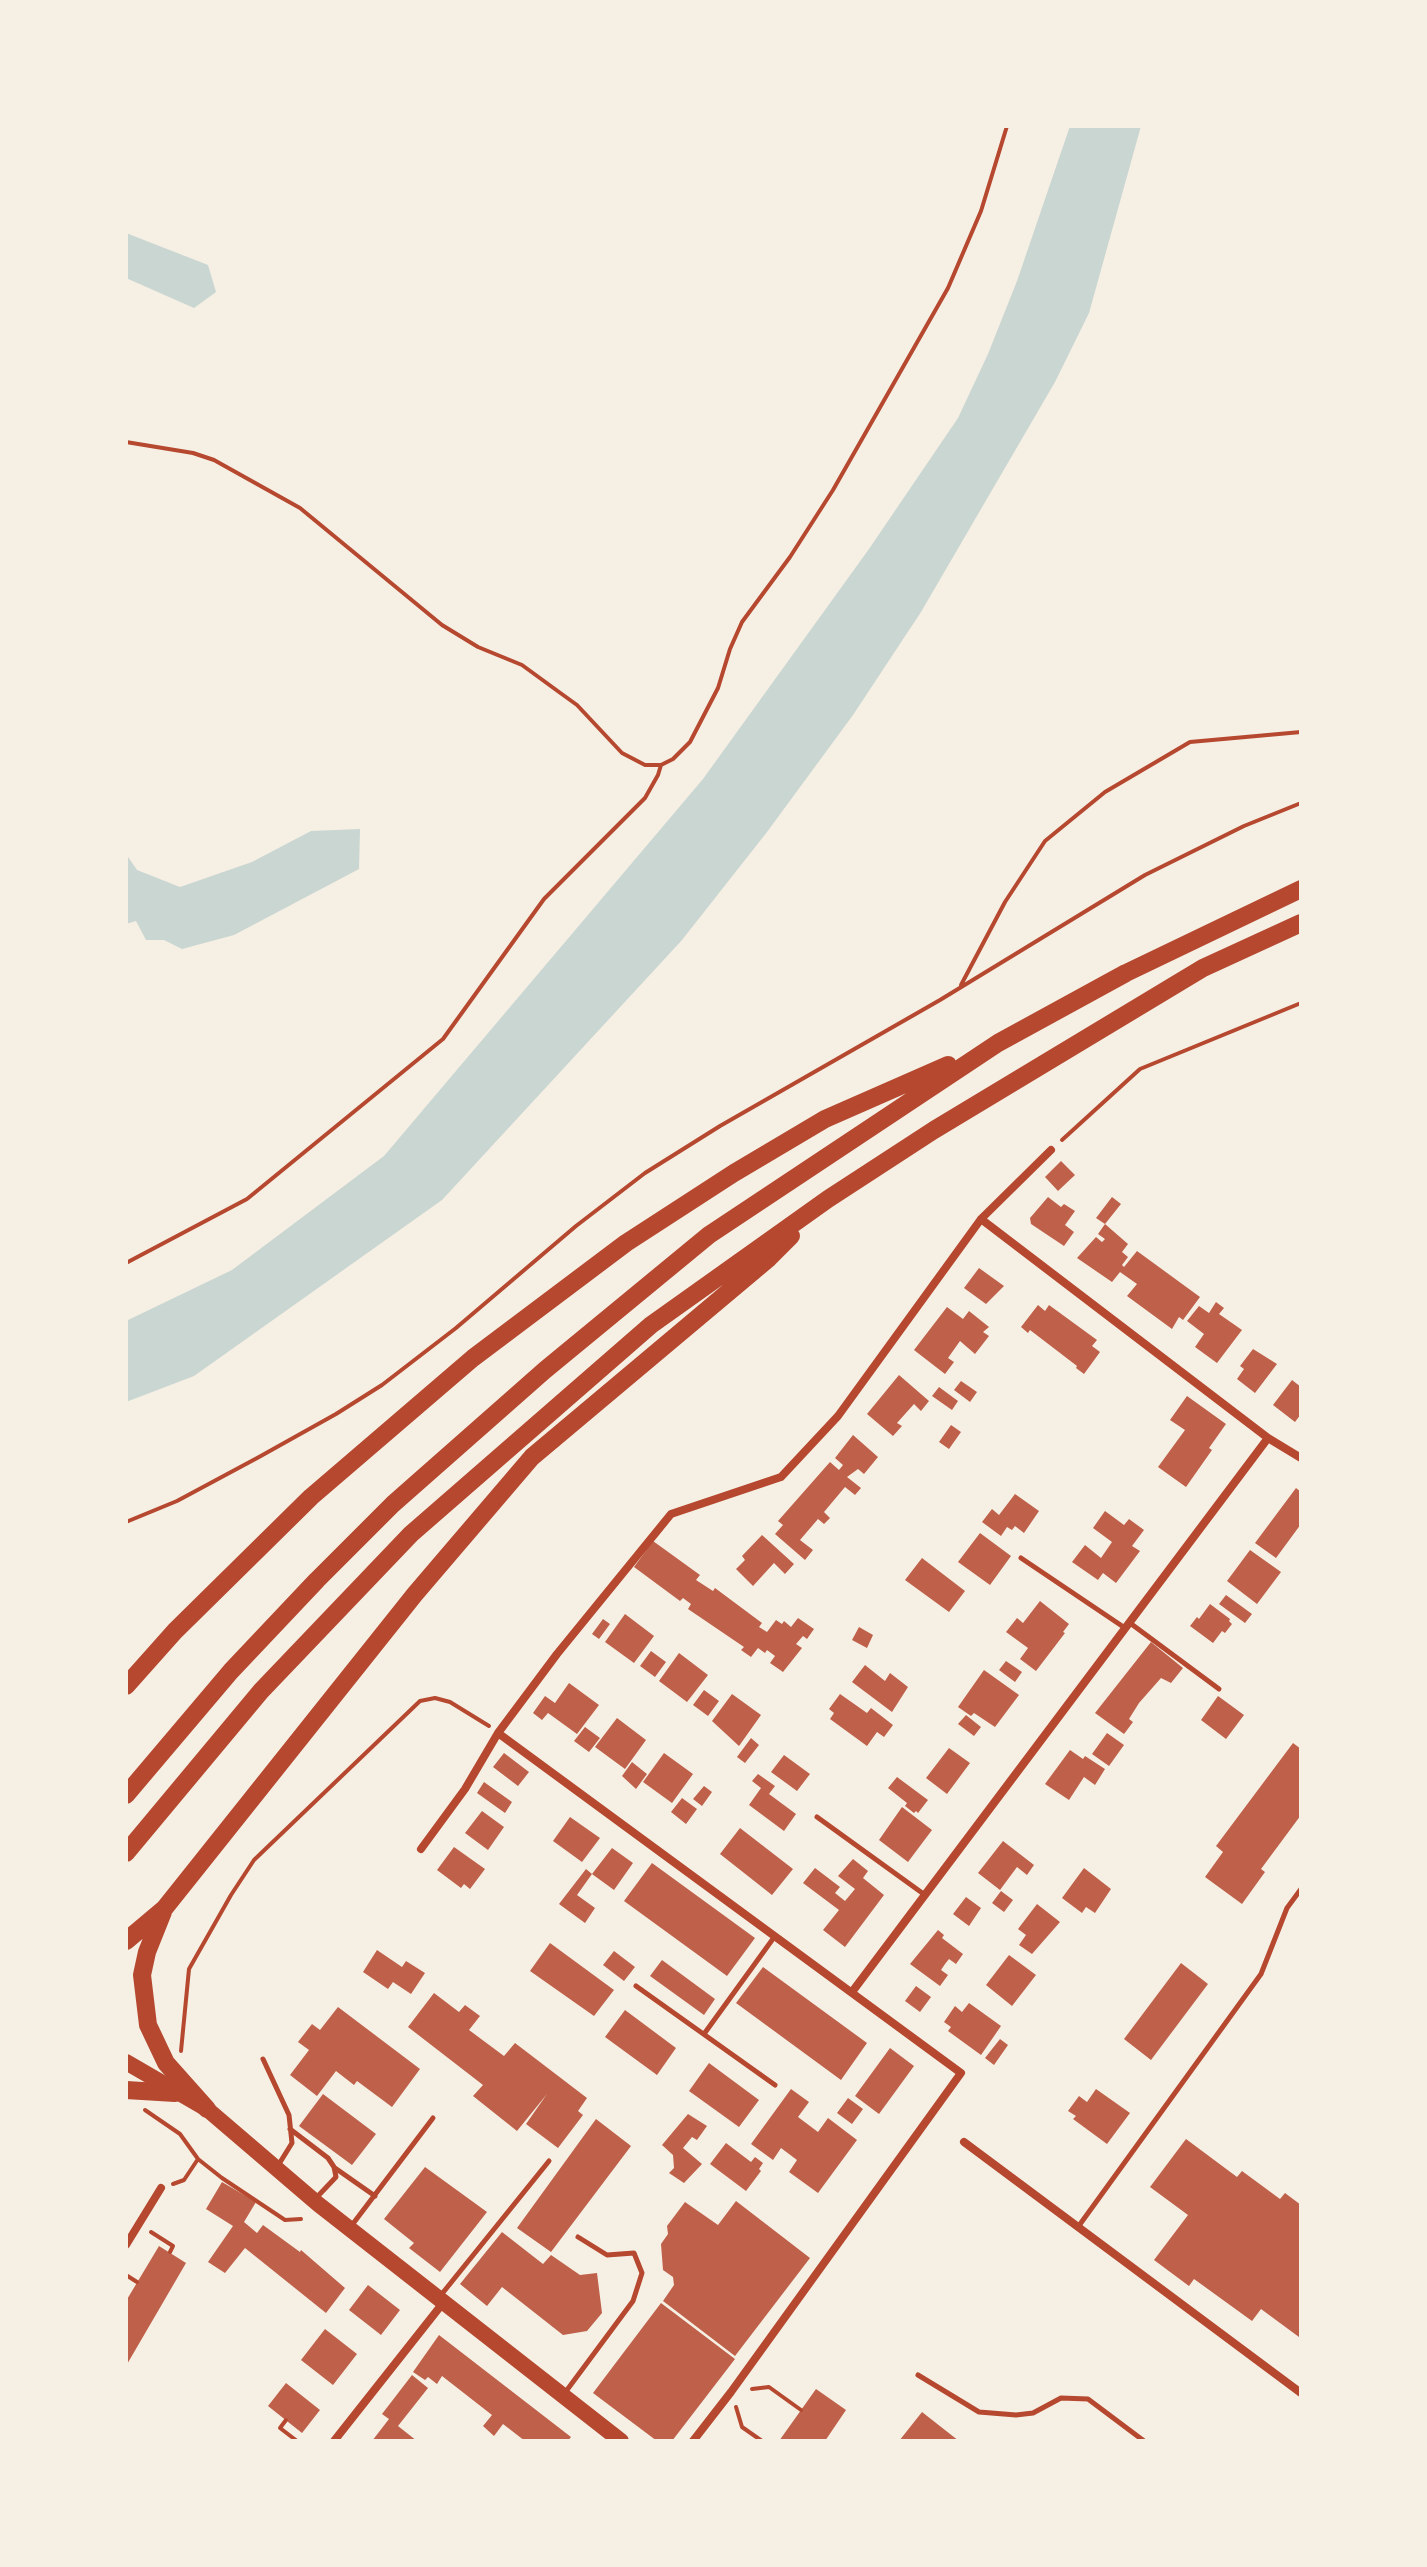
<!DOCTYPE html>
<html>
<head>
<meta charset="utf-8">
<style>
	body { margin:0 }
	#map { position:relative; width:1427px; height:2567px; overflow:hidden; background:#f6efe4; font-family:Quicksand,sans-serif }
	canvas { display:block }
	.frame { position:absolute; inset:0; border:128px solid #f6efe4; pointer-events:none }
</style>
</head>
<body>
<div id="map">
<canvas width="1427" height="2567"></canvas>
<div class="frame"></div>
</div>
<script>
const ctx = document.querySelector('canvas').getContext('2d');
ctx.lineJoin = 'round';
function fillPath(path, color) {
  ctx.fillStyle = color;
  ctx.fill(path, 'evenodd');
}
function shape(rows) {
  const path = new Path2D();
  for (const r of rows) {
    path.moveTo(r[0], r[1]);
    for (let i = 2; i < r.length; i += 2) path.lineTo(r[i], r[i + 1]);
  }
  return path;
}
function strokePath(path, color, width, dash) {
  ctx.strokeStyle = color;
  ctx.lineWidth = width;
  ctx.lineCap = dash ? 'butt' : 'round';
  ctx.setLineDash(dash || []);
  ctx.stroke(path);
}
const water = shape([
	[1070,126,1141,126,1089,313,1055,382,921,612,853,715,767,832,682,940,442,1200,194,1376,126,1402,126,1321,232,1270,384,1156,703,779,869,549,958,418,988,354,1017,281],
	[126,233,208,265,216,292,194,308,126,278],
	[360,829,359,869,234,935,182,949,164,940,146,940,136,921,126,924,126,854,137,870,180,887,252,862,311,831]
]);
const building = shape([
	[1061,1161,1075,1175,1058,1191,1045,1177],
	[1048,1197,1061,1207,1064,1204,1075,1211,1065,1225,1074,1232,1064,1246,1031,1224,1030,1218],
	[1112,1197,1121,1204,1105,1224,1096,1218],
	[1105,1224,1128,1244,1122,1252,1128,1257,1122,1265,1124,1267,1137,1251,1200,1297,1183,1320,1179,1317,1172,1329,1127,1296,1137,1284,1120,1272,1112,1282,1077,1258,1096,1237,1102,1242,1105,1239,1098,1234],
	[979,1268,1004,1286,986,1304,964,1288],
	[1216,1302,1224,1308,1219,1314,1242,1330,1217,1363,1195,1347,1204,1334,1187,1321,1199,1306,1209,1313],
	[1038,1305,1045,1311,1049,1305,1097,1340,1092,1346,1100,1352,1084,1374,1076,1368,1077,1366,1030,1330,1028,1333,1021,1327],
	[947,1307,963,1319,969,1311,989,1327,983,1332,989,1336,975,1354,960,1341,948,1358,954,1362,945,1374,914,1350],
	[1253,1349,1277,1364,1255,1393,1237,1379,1244,1369,1240,1366],
	[899,1375,929,1401,921,1411,914,1404,897,1423,902,1426,893,1436,867,1414],
	[1292,1380,1301,1387,1301,1414,1295,1422,1273,1405],
	[961,1381,977,1392,970,1402,954,1390],
	[939,1387,958,1401,952,1410,932,1396],
	[1187,1396,1226,1424,1209,1448,1212,1450,1186,1487,1158,1467,1185,1430,1170,1420],
	[951,1425,961,1432,949,1449,939,1442],
	[853,1435,878,1457,864,1474,858,1469,847,1477,861,1488,855,1495,845,1487,824,1512,830,1518,824,1524,818,1519,800,1540,813,1550,805,1560,775,1534,783,1525,778,1521,830,1462,839,1470,843,1465,835,1458],
	[1296,1488,1301,1492,1301,1524,1276,1558,1255,1543],
	[1015,1494,1039,1511,1024,1533,1015,1526,1012,1530,1007,1527,1001,1536,982,1522,992,1509,999,1515],
	[1105,1511,1124,1525,1129,1519,1144,1530,1132,1546,1140,1551,1116,1583,1103,1573,1098,1580,1072,1562,1085,1545,1101,1558,1112,1542,1093,1528],
	[980,1533,1011,1556,990,1585,958,1562],
	[762,1535,794,1564,785,1574,774,1563,753,1586,736,1569,745,1560,742,1556],
	[653,1541,700,1575,696,1580,713,1591,715,1588,762,1623,759,1627,767,1632,776,1620,782,1624,784,1621,791,1627,798,1618,814,1629,807,1639,803,1636,796,1644,802,1648,783,1672,770,1663,775,1656,767,1650,765,1653,758,1648,751,1657,741,1650,744,1647,688,1609,691,1604,683,1598,680,1601,634,1567],
	[1250,1550,1281,1572,1257,1604,1227,1581],
	[922,1558,965,1591,949,1612,905,1580],
	[1226,1595,1252,1614,1245,1623,1219,1604],
	[1040,1601,1069,1624,1063,1632,1065,1633,1036,1671,1020,1659,1028,1648,1006,1632,1017,1618,1023,1623],
	[1210,1604,1230,1619,1229,1621,1232,1624,1225,1633,1222,1631,1213,1643,1190,1626,1197,1617,1199,1619],
	[625,1614,654,1636,634,1663,605,1642],
	[603,1619,610,1624,599,1639,592,1634],
	[859,1627,873,1635,867,1648,852,1640],
	[1151,1642,1183,1668,1171,1683,1161,1678,1139,1703,1129,1719,1133,1722,1124,1734,1095,1713],
	[651,1651,666,1662,655,1677,640,1666],
	[679,1653,708,1675,687,1702,659,1681],
	[1006,1661,1022,1672,1015,1682,999,1670],
	[865,1665,885,1681,890,1673,908,1687,892,1712,852,1682],
	[984,1670,1019,1695,995,1727,974,1713,971,1716,958,1707],
	[569,1683,599,1705,577,1734,548,1713,542,1720,533,1713,545,1696,555,1703],
	[704,1690,719,1701,708,1716,693,1705],
	[732,1694,761,1715,739,1746,712,1721],
	[840,1694,867,1713,871,1708,893,1725,884,1737,877,1732,867,1746,830,1719,834,1713,829,1709],
	[1218,1696,1244,1715,1226,1739,1201,1720],
	[966,1715,981,1727,974,1736,958,1724],
	[617,1718,646,1740,625,1769,595,1747],
	[585,1727,600,1738,589,1752,574,1741],
	[1107,1733,1124,1745,1109,1766,1092,1754],
	[751,1738,759,1745,745,1763,737,1757],
	[1293,1743,1301,1749,1301,1815,1261,1869,1265,1872,1242,1904,1205,1877,1223,1852,1216,1846],
	[949,1748,970,1763,947,1794,926,1778],
	[1070,1750,1083,1759,1085,1756,1105,1769,1095,1785,1084,1777,1069,1800,1045,1784],
	[504,1753,529,1772,518,1786,493,1767],
	[664,1753,693,1774,672,1803,643,1782],
	[784,1755,810,1774,797,1791,771,1772],
	[632,1762,647,1774,636,1789,622,1776],
	[758,1774,775,1786,769,1794,796,1814,784,1831,749,1805,761,1788,752,1781],
	[897,1777,928,1800,918,1813,916,1811,914,1813,905,1806,907,1803,888,1788],
	[484,1782,512,1802,505,1813,477,1793],
	[704,1786,712,1792,702,1806,693,1799],
	[682,1798,697,1809,686,1824,671,1812],
	[902,1807,932,1830,908,1862,879,1840],
	[482,1811,504,1827,488,1850,465,1833],
	[570,1817,600,1838,582,1862,553,1841],
	[740,1828,793,1869,772,1895,720,1854],
	[1003,1841,1034,1865,1027,1875,1017,1867,1000,1890,978,1873],
	[454,1847,485,1869,470,1889,464,1884,461,1888,437,1870],
	[612,1848,633,1863,614,1890,592,1874],
	[853,1859,868,1871,863,1878,884,1895,845,1947,823,1930,839,1910,803,1883,815,1868,840,1887,835,1893,845,1901,855,1889,838,1876],
	[652,1863,755,1938,727,1976,624,1901],
	[1084,1868,1111,1889,1095,1913,1086,1907,1082,1913,1062,1898],
	[586,1869,592,1874,577,1895,595,1908,585,1923,559,1904],
	[1001,1891,1013,1900,1004,1912,992,1903],
	[966,1897,981,1908,969,1926,953,1914],
	[1037,1904,1060,1922,1032,1954,1019,1945,1026,1935,1018,1929],
	[938,1930,944,1935,942,1938,963,1954,956,1964,949,1959,945,1964,941,1970,948,1975,940,1986,910,1964],
	[550,1943,614,1990,594,2016,530,1971],
	[377,1950,402,1967,406,1961,425,1973,411,1994,393,1982,388,1989,363,1972],
	[614,1951,635,1967,624,1981,603,1965],
	[1009,1955,1036,1975,1012,2006,986,1985],
	[662,1960,715,1999,704,2015,650,1976],
	[1181,1963,1208,1984,1151,2060,1124,2039],
	[763,1967,867,2043,841,2080,736,2003],
	[916,1986,931,1997,920,2012,905,2001],
	[434,1993,459,2012,465,2005,480,2016,469,2030,504,2056,515,2043,587,2098,578,2111,583,2115,558,2148,526,2124,547,2094,517,2131,473,2096,483,2085,408,2027],
	[969,2003,1001,2026,981,2055,948,2031,951,2027,944,2022,955,2006,962,2012],
	[338,2007,420,2069,392,2107,357,2081,354,2085,336,2071,317,2096,290,2075,309,2050,298,2042,312,2024,320,2030],
	[625,2010,676,2048,657,2075,605,2037],
	[1000,2039,1008,2045,994,2065,985,2058],
	[890,2048,914,2066,879,2114,855,2096],
	[709,2063,759,2100,739,2127,689,2091],
	[791,2089,809,2102,798,2117,818,2132,828,2118,857,2140,818,2193,789,2172,797,2160,781,2148,773,2160,751,2144],
	[1096,2089,1130,2113,1107,2144,1073,2119,1076,2116,1068,2111,1079,2096,1087,2102],
	[323,2094,376,2134,352,2165,299,2126],
	[848,2098,863,2109,852,2124,837,2113],
	[688,2114,707,2126,697,2140,692,2137,683,2148,702,2164,684,2183,669,2173,674,2168,673,2155,662,2145],
	[596,2119,631,2146,551,2252,517,2228],
	[1186,2139,1237,2177,1242,2171,1280,2199,1285,2193,1301,2205,1299,2337,1261,2309,1252,2321,1194,2279,1189,2286,1154,2260,1188,2215,1150,2187],
	[726,2143,751,2162,755,2157,763,2163,759,2169,761,2171,746,2191,710,2164],
	[425,2167,487,2212,440,2272,409,2248,414,2243,384,2219],
	[222,2182,256,2202,244,2222,257,2233,263,2225,300,2252,301,2250,345,2288,326,2313,245,2248,225,2273,208,2262,233,2226,206,2209],
	[736,2201,810,2258,735,2356,663,2301,674,2285,673,2277,663,2270,661,2244,668,2234,667,2226,685,2202,718,2225],
	[502,2232,543,2264,551,2255,580,2275,597,2273,602,2313,587,2331,563,2335,502,2287,487,2306,460,2284],
	[159,2246,186,2263,126,2366,126,2301],
	[368,2285,400,2310,381,2335,349,2310],
	[661,2303,735,2359,672,2441,657,2441,593,2393],
	[325,2329,357,2354,333,2385,301,2360],
	[439,2335,571,2437,568,2441,525,2441,503,2424,494,2436,483,2426,492,2415,442,2376,437,2384,428,2377,425,2380,413,2372],
	[412,2375,428,2388,398,2426,417,2441,372,2441,389,2419,382,2414],
	[286,2383,320,2410,302,2433,268,2406],
	[816,2389,846,2410,825,2441,779,2441],
	[922,2412,959,2441,899,2441]
]);
const path = shape([
	[126,442,193,453,214,460,300,508,442,625,478,647,522,665,559,692,577,705,622,753,645,765,661,765,673,759,690,742,718,688,730,649,742,622,790,557,833,490,948,288,981,211,1007,126],
	[961,985,1005,902,1045,841,1105,792,1190,742,1301,732],
	[1062,1140,1140,1069,1301,1003],
	[126,1263,247,1199,443,1039,544,899,645,798,658,775,661,765],
	[126,1522,177,1501,259,1457,336,1414,382,1385,456,1328,576,1226,645,1173,720,1126,940,1000,1145,875,1244,826,1301,803],
	[181,2051,189,1969,231,1895,254,1860,420,1701,435,1698,450,1702,489,1726],
	[145,2110,180,2134,198,2159,222,2178,285,2220,301,2219],
	[173,2184,184,2180,198,2159],
	[151,2232,173,2246,170,2252],
	[126,2275,137,2282],
	[752,2389,769,2387,801,2410],
	[736,2407,742,2427,762,2441],
	[286,2420,280,2428,297,2441]
]);
const service = shape([
	[1021,1558,1125,1628],
	[1130,1623,1219,1689],
	[817,1817,925,1895],
	[636,1986,775,2085],
	[704,2034,775,1936],
	[263,2059,289,2115,292,2143,279,2164],
	[290,2129,328,2158,334,2167,336,2177,317,2197],
	[335,2168,375,2196],
	[352,2225,433,2118],
	[1078,2227,1261,1974,1287,1908,1301,1889],
	[441,2295,549,2161],
	[918,2375,979,2412,1016,2415,1033,2413,1061,2398,1088,2399,1144,2441],
	[564,2394,633,2301,642,2273,634,2253,607,2255,578,2237]
]);
const minor = shape([
	[981,1219,1268,1438,1301,1458],
	[498,1733,961,2073,731,2392,693,2441],
	[421,1849,465,1789,498,1733,557,1654,671,1514,781,1477,838,1416,981,1219,1051,1150],
	[852,1992,1268,1438],
	[964,2142,1301,2393],
	[126,2245,161,2188],
	[334,2441,443,2303]
]);
const secondary = shape([
	[126,2062,207,2109,318,2204,621,2441]
]);
const trunk = shape([
	[126,1686,175,1631,311,1497,473,1358,626,1243,734,1173,825,1119,948,1065],
	[126,1795,231,1671,317,1580,393,1504,545,1370,709,1235,998,1043,1126,973,1301,889],
	[126,1853,261,1691,411,1534,651,1325,828,1199,934,1130,1203,968,1301,923],
	[163,1912,147,1952,142,1975,148,2025,166,2063,207,2109],
	[126,1941,164,1909,415,1594,532,1457,769,1258,791,1236],
	[126,2090,175,2093]
]);
fillPath(water, '#c9d6d2');
fillPath(building, '#bf614a');
strokePath(path, '#b5482f', 4);
strokePath(service, '#b5482f', 5);
strokePath(minor, '#b5482f', 8);
strokePath(secondary, '#b5482f', 16);
strokePath(trunk, '#b5482f', 18);
</script>
</body>
</html>
